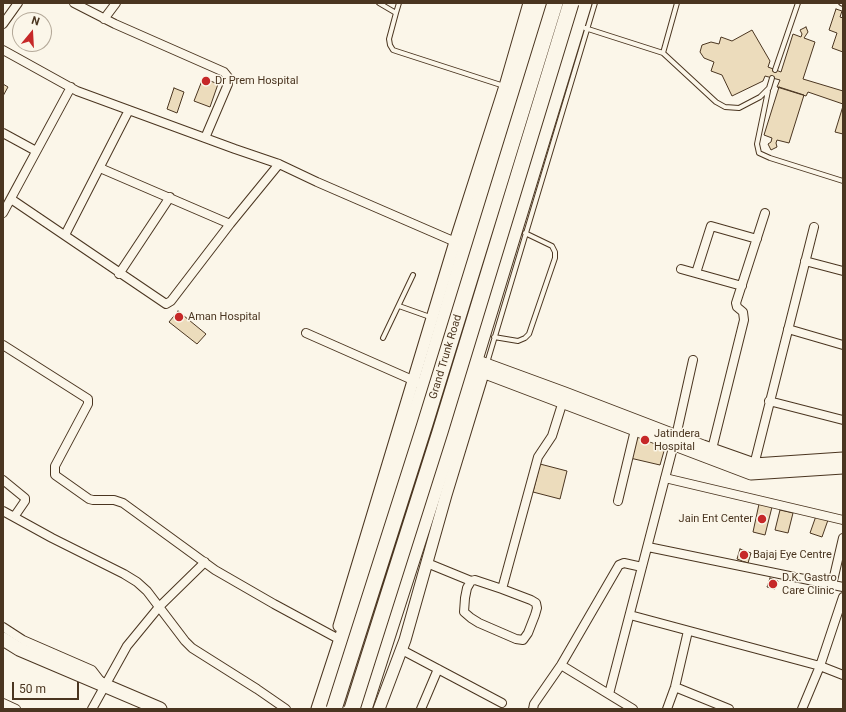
<!DOCTYPE html>
<html>
<head>
<meta charset="utf-8">
<style>
	body { margin:0 }
	#map { position:relative; width:846px; height:712px; overflow:hidden; background:#fbf6e9; font-family:Roboto,sans-serif }
	canvas { display:block }
	.frame { position:absolute; inset:0; border:4px solid #4a3520; pointer-events:none }
	.north { position:absolute; left:12px; top:12px; width:40px; height:40px; box-sizing:border-box; background:#fbf6e9; border:1px solid #b4a999; border-radius:50%; rotate:18deg; font-size:11px; font-weight:700; line-height:16px; text-align:center; color:#4a3520 }
	.north::after { content:''; display:block; margin:auto; width:14px; height:18px; background:#c62828; clip-path:polygon(50% 0,100% 100%,50% 72%,0 100%) }
	.scale { position:absolute; left:12px; top:682px; width:67px; height:18px; box-sizing:border-box; border:2px solid #4a3520; border-top:0; padding-left:5px; font-size:12px; line-height:14px; white-space:nowrap; color:#4a3520; -webkit-text-stroke:3px #fbf6e9; paint-order:stroke }
</style>
</head>
<body>
<div id="map">
<canvas width="846" height="712"></canvas>
<div class="frame"></div>
<div class="north">N</div>
<div class="scale">50 m</div>
</div>
<script>
const ctx = document.querySelector('canvas').getContext('2d');
ctx.lineJoin = 'round';
function fillPath(path, color) {
  ctx.fillStyle = color;
  ctx.fill(path, 'evenodd');
}
function shape(rows) {
  const path = new Path2D();
  for (const r of rows) {
    path.moveTo(r[0], r[1]);
    for (let i = 2; i < r.length; i += 2) path.lineTo(r[i], r[i + 1]);
  }
  return path;
}
function strokePath(path, color, width, dash) {
  ctx.strokeStyle = color;
  ctx.lineWidth = width;
  ctx.lineCap = dash ? 'butt' : 'round';
  ctx.setLineDash(dash || []);
  ctx.stroke(path);
}
function label(font, color, halo, rows, align = 'center') {
  ctx.font = font + ' Roboto,sans-serif';
  ctx.lineWidth = 3;
  ctx.setLineDash([]);
  ctx.textBaseline = 'middle';
  ctx.strokeStyle = halo;
  ctx.fillStyle = color;
  for (const [text, x, y, turn = 0] of rows) {
    ctx.save();
    ctx.translate(x, y);
    ctx.rotate((+turn || 0) * Math.PI / 180);
    ctx.textAlign = isNaN(turn) ? turn : align;
    if (halo) ctx.strokeText(text, 0, 0);
    ctx.fillText(text, 0, 0);
    ctx.restore();
  }
}
const building = shape([
	[836,9,842,11,840,17,843,18,843,52,832,48,837,33,829,30,836,9],
	[806,27,808,32,804,38,815,42,803,79,843,91,843,104,808,92,806,96,777,87,780,80,765,76,763,81,732,96,722,75,711,71,714,62,704,58,700,52,702,45,711,42,719,44,721,37,732,41,752,30,770,61,768,67,781,72,793,34,801,37,802,34,800,30,806,27],
	[203,78,218,84,210,107,194,101,203,78],
	[3,84,8,87,3,96,3,84],
	[779,87,804,95,789,143,777,140,776,143,777,147,771,150,768,144,771,142,772,138,764,135,779,87],
	[174,88,184,92,177,113,167,109,174,88],
	[843,106,843,134,835,132,843,106],
	[178,311,206,334,197,344,169,322,178,311],
	[636,436,666,444,660,465,630,458,636,436],
	[540,464,567,471,560,499,533,492,540,464],
	[759,504,772,507,765,535,753,532,759,504],
	[780,510,793,513,788,533,775,530,780,510],
	[816,516,828,520,822,537,810,533,816,516],
	[740,549,751,553,748,563,737,559,740,549],
	[770,578,778,581,775,589,767,587,770,578]
]);
const lane = shape([
	[379,3,396,13,389,39,390,45,393,50,399,52,504,86],
	[841,3,843,4],
	[396,13,399,3],
	[585,28,663,53,716,102,725,107,739,108,760,97,769,88,772,78],
	[663,53,677,3],
	[775,70,798,3],
	[768,91,757,144,759,153,770,158,843,181],
	[399,306,430,317],
	[494,337,518,341,525,338,529,334,555,258,555,252,552,246,525,233],
	[383,338,413,275],
	[487,363,595,3]
]);
const street = shape([
	[74,3,115,24,224,72,228,77,228,84,205,138],
	[104,19,116,3],
	[3,24,18,3],
	[3,50,77,91,235,149,279,164,317,182,460,244],
	[3,133,36,151],
	[100,168,230,224],
	[11,199,166,304,171,301,230,224,279,164],
	[3,213,71,87],
	[65,235,129,110],
	[805,261,843,271],
	[681,269,742,286],
	[696,273,711,226,757,239],
	[119,274,170,197],
	[788,329,843,345],
	[306,333,417,382],
	[3,345,88,399,88,404,55,466,55,475,89,499,93,500,114,500,123,503,215,570,274,604,335,637],
	[769,401,843,420],
	[712,449,744,320,743,312,737,307,736,303,765,213],
	[753,469,814,227],
	[665,478,843,520],
	[3,480,25,498,25,501,14,517],
	[618,501,635,430],
	[3,511,52,538,124,574,137,582,147,591,185,641,192,648,257,689,286,709],
	[648,547,843,587],
	[427,563,471,581],
	[832,585,843,538],
	[502,589,475,580,471,581,467,588,465,598,464,612,471,618,479,623,516,639,523,640,528,633,535,615,537,608,536,603,531,600,502,589,538,457,552,436,564,398],
	[630,615,820,666,843,675],
	[3,627,23,640,92,670,102,683],
	[402,650,502,703],
	[561,665,633,709],
	[675,687,729,709],
	[609,694,676,436,693,360],
	[3,703,16,709],
	[92,709,127,646,159,607,205,562],
	[421,709,438,669],
	[533,709,534,704,561,665,619,565,624,563,642,567],
	[667,709,675,687,688,631],
	[802,709,820,666,843,597]
]);
const secondary = shape([
	[475,360,565,393,703,446,754,464,843,458],
	[472,368,751,474,843,468],
	[339,626,455,242,505,86,529,3],
	[379,709,405,640,446,495,485,367]
]);
const primary = shape([
	[3,639,19,649,160,709]
]);
const highway = shape([
	[319,709,425,385,539,3],
	[364,709,448,448,584,3]
]);
const highwayBridge = shape([
	[334,709,425,424,555,3],
	[352,709,440,432,571,3]
]);
const markers = [
	[206,81,5,"#c62828"],
	[179,317,5,"#c62828"],
	[645,440,5,"#c62828"],
	[762,519,5,"#c62828"],
	[744,555,5,"#c62828"],
	[773,584,5,"#c62828"]
];
const poiNames = [
	["Dr Prem Hospital",215,81],
	["Aman Hospital",188,317],
	["Jatindera",654,434],
	["Hospital",654,447],
	["Jain Ent Center",753,519,"right"],
	["Bajaj Eye Centre",753,555],
	["D.K. Gastro",782,578],
	["Care Clinic",782,591]
];
const streetNames = [
	["Grand Trunk Road",446,357,-73]
];
fillPath(building, '#ecdcbc');
strokePath(building, '#4a3520', 1);
strokePath(lane, '#4a3520', 6);
strokePath(street, '#4a3520', 10);
strokePath(secondary, '#4a3520', 13);
strokePath(primary, '#4a3520', 15);
strokePath(highway, '#4a3520', 17);
strokePath(lane, '#fbf6e9', 4);
strokePath(street, '#fbf6e9', 8);
strokePath(secondary, '#fbf6e9', 11);
strokePath(primary, '#fbf6e9', 13);
strokePath(highway, '#fbf6e9', 15);
strokePath(highwayBridge, '#4a3520', 17, []);
strokePath(highwayBridge, '#fbf6e9', 15);
for (const [x, y, r, color] of markers) {
  const dot = new Path2D();
  dot.arc(x, y, r, 0, 2 * Math.PI);
  ctx.fillStyle = color;
  ctx.fill(dot);
  strokePath(dot, '#fbf6e9', 1.5);
}
label('11px', '#4a3520', '#fbf6e9', poiNames, 'left');
label('11px', '#4a3520', '#fbf6e9', streetNames);
</script>
</body>
</html>
